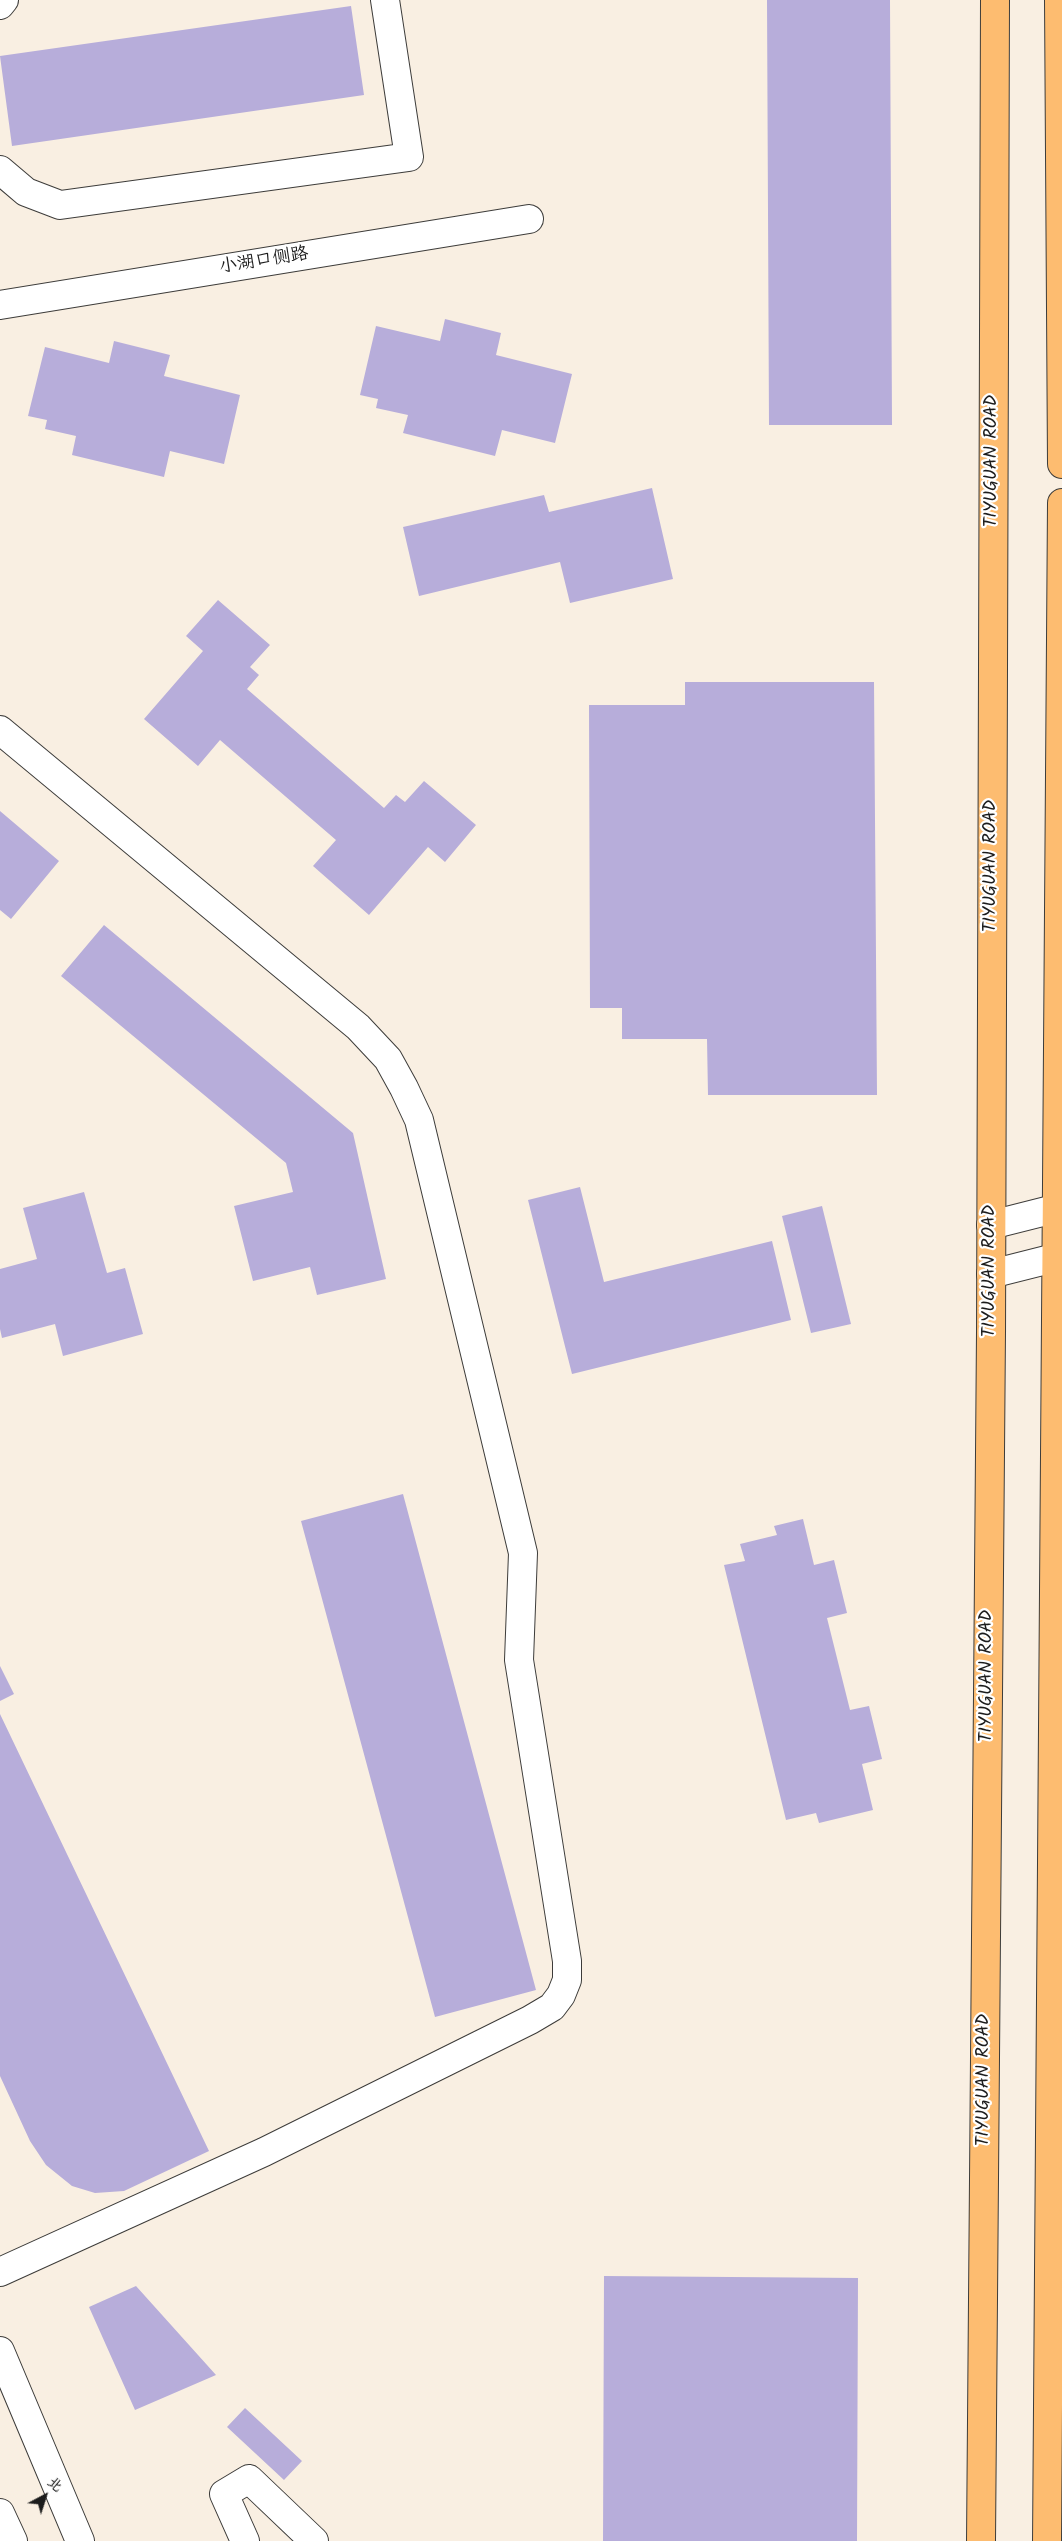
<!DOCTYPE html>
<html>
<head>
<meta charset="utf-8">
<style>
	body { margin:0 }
	#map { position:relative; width:1062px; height:2541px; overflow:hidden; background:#f9efe2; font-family:Kalam,"LXGW WenKai TC",sans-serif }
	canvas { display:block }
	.north { position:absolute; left:20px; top:2471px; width:50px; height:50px; -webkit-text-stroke:4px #fff; paint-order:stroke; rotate:40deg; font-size:14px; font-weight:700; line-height:20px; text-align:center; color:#1c1c1c }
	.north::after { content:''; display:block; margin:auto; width:18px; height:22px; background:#1c1c1c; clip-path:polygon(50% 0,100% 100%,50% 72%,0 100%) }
</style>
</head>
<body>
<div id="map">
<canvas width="1062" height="2541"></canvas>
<div class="north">北</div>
</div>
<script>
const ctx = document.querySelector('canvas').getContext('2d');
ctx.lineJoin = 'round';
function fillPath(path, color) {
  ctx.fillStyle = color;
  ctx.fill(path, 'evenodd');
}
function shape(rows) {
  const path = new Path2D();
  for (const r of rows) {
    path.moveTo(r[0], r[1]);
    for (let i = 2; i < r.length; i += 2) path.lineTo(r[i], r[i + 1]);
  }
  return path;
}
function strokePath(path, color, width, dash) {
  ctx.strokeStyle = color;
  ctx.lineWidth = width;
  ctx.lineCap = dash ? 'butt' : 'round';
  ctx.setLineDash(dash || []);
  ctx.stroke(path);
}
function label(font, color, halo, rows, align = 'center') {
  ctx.font = font + ' Kalam,"LXGW WenKai TC",sans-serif';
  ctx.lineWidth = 4.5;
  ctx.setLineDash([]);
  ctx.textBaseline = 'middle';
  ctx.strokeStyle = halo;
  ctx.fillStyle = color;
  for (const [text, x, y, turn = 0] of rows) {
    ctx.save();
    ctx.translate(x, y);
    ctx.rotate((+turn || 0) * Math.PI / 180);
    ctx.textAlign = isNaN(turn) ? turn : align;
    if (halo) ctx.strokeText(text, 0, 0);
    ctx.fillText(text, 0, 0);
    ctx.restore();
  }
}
const building = shape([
	[767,0,890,0,892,425,769,425],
	[351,6,364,95,12,146,0,56],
	[445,319,501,333,496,355,572,374,555,443,502,430,495,456,403,433,408,415,376,408,378,399,360,395,376,326,440,341],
	[114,341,170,355,164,376,240,395,224,464,170,451,164,477,72,455,76,436,45,429,47,420,28,416,45,347,109,363],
	[652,488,673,579,570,603,560,562,419,596,403,527,544,495,549,512],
	[218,600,270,645,250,667,259,675,247,689,384,808,396,795,405,802,424,781,476,825,445,862,428,847,369,915,313,866,336,840,220,740,198,766,144,719,203,651,186,636],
	[685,682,874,682,877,1095,708,1095,707,1039,622,1039,622,1008,590,1008,589,705,685,705],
	[0,811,59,861,11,919,0,910],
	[104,925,353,1133,386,1279,317,1295,310,1267,253,1281,234,1206,293,1192,286,1163,61,976],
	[580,1187,604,1282,772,1241,791,1320,572,1374,528,1200],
	[84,1192,107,1273,125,1268,143,1334,63,1356,55,1324,2,1338,0,1329,0,1269,37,1259,23,1208],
	[822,1206,851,1324,811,1333,782,1216],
	[403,1494,536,1990,435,2017,301,1521],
	[803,1519,814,1565,834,1560,847,1613,827,1618,850,1710,869,1706,882,1759,862,1764,873,1810,819,1823,816,1813,786,1820,724,1565,745,1561,740,1544,777,1535,774,1526],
	[0,1666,14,1694,0,1701],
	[0,1714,209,2151,124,2191,95,2193,72,2186,46,2165,30,2141,0,2076],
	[604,2276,858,2278,857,2541,603,2541],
	[136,2286,216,2375,135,2410,89,2307],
	[245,2408,302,2461,284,2480,227,2427]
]);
const minor = shape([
	[0,5,4,0],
	[0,170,26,192,60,205,409,157,385,0],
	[0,305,529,219],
	[0,730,358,1027,388,1059,404,1088,419,1120,523,1553,519,1660,567,1961,567,1980,561,1995,552,2007,530,2020,264,2152,0,2272],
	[991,1225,1062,1207],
	[991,1274,1062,1256],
	[0,2351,80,2541],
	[0,2513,13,2541],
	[245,2541,224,2494,249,2479,314,2541]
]);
const major = shape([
	[1059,0,1062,464],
	[981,2541,991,1332,995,0],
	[1047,2541,1062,503]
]);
const streetNames = [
	["小湖口侧路",264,262,-9],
	["TIYUGUAN ROAD",993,461,-90],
	["TIYUGUAN ROAD",992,866,-90],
	["TIYUGUAN ROAD",991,1271,-90],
	["TIYUGUAN ROAD",988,1676,-90],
	["TIYUGUAN ROAD",985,2080,-90]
];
fillPath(building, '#b7adda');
strokePath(minor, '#3d3c3a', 30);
strokePath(major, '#3d3c3a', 30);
strokePath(minor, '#fff', 28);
strokePath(major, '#fdbc70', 28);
label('18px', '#1c1c1c', '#fff', streetNames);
</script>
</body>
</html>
